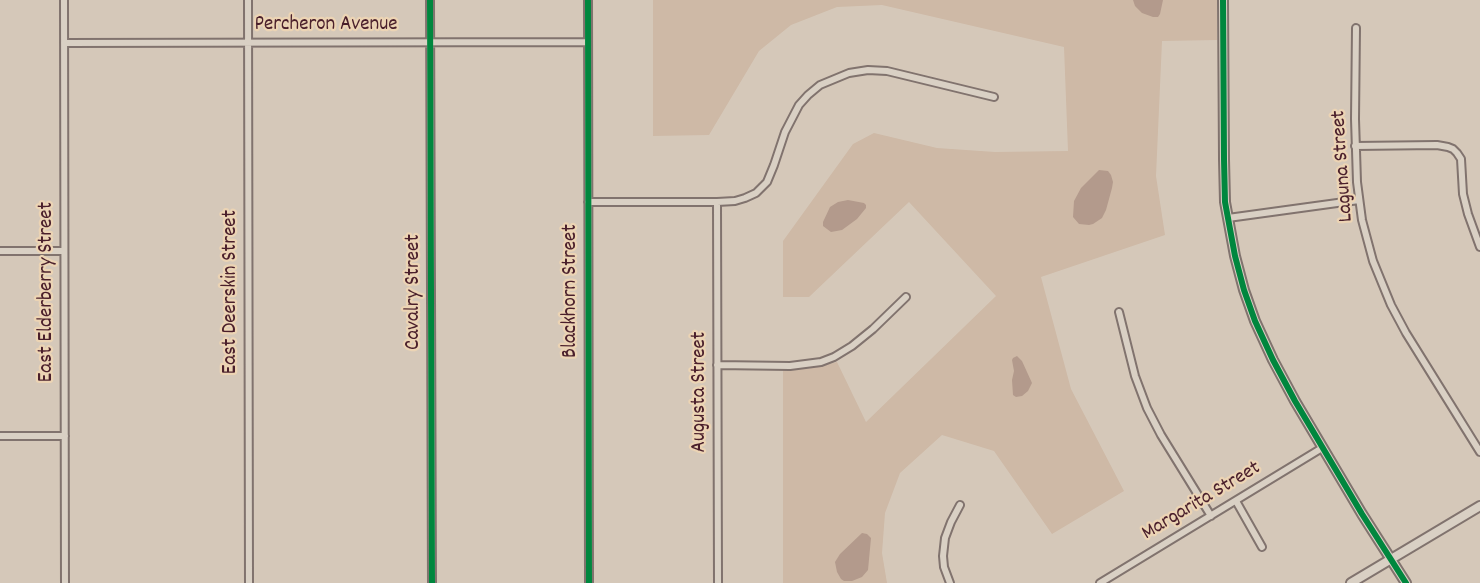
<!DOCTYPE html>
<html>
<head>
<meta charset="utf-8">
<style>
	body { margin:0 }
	canvas { display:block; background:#d5c8b9 }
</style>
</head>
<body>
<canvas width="1480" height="583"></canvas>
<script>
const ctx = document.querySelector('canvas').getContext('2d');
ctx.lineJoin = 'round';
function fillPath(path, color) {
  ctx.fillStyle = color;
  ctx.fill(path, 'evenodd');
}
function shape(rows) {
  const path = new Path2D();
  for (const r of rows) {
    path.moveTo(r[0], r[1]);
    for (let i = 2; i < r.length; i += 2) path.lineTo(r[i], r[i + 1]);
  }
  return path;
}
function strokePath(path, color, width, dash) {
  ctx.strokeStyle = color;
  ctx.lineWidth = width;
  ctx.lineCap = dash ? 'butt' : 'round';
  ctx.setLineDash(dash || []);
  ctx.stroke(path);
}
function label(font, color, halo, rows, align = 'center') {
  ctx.font = font + ' Dekko,sans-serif';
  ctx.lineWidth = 4.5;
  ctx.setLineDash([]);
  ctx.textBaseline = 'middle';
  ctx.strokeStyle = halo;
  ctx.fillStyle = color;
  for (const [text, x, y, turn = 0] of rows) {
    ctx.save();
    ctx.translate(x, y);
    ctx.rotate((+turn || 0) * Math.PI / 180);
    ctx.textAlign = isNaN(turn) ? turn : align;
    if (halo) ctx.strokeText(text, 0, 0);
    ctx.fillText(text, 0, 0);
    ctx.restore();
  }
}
const green = shape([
	[653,0,1217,0,1217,40,1162,41,1156,176,1165,235,1041,277,1071,389,1124,491,1052,534,994,451,942,435,900,473,885,513,882,553,887,583,783,583,783,370,813,368,837,362,866,422,996,296,909,202,809,297,783,297,783,241,853,144,874,133,937,148,995,152,1068,151,1064,47,882,5,837,7,791,25,759,51,709,135,653,136]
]);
const water = shape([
	[1133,0,1163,0,1160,14,1158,17,1153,17,1142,13,1135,6],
	[1099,170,1108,171,1111,175,1113,182,1112,188,1106,210,1102,218,1093,224,1089,225,1079,224,1073,217,1074,201,1081,188],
	[848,200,864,203,866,205,866,208,857,219,842,230,831,232,823,226,823,222,830,207,838,202],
	[1017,356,1022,361,1032,383,1028,391,1022,396,1016,397,1013,395,1012,380,1014,371,1012,360,1013,358],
	[862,533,867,534,871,538,868,570,862,577,852,581,844,581,841,579,837,572,835,562,840,554]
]);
const minor = shape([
	[64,0,65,583],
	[248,0,249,583],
	[430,0,432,583],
	[588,0,589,583],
	[1356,28,1355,119,1357,182,1362,220,1373,261,1391,305,1406,333,1480,452],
	[64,43,588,42],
	[1355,146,1437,145,1448,147,1453,149,1457,153,1461,159,1463,194,1468,214,1480,247],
	[588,202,717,202,735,201,745,198,756,193,767,182,774,165,785,132,799,105,808,95,820,85,849,73,868,70,887,71,994,97],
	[717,202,718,583],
	[1228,218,1359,200],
	[0,251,64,251],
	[1119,312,1135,376,1147,408,1161,435,1211,516],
	[717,365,790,366,821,362,834,357,852,346,873,329,906,297],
	[0,436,65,436],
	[1236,501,1262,547],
	[950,583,944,567,943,556,945,538,951,522,960,505],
	[1100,583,1322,448]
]);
const tertiary = shape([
	[1223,0,1224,159,1225,202,1235,256,1244,290,1255,321,1273,360,1295,401,1362,514,1406,583],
	[1351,583,1480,506]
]);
const cycleway = shape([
	[430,0,432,583],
	[588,0,589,583],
	[1223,0,1224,159,1225,202,1235,256,1244,290,1255,321,1273,360,1295,401,1362,514,1406,583]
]);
const streetNames = [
	["Percheron Avenue",326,26],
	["Laguna Street",1344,166,-94],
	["Blackhorn Street",572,291,-90],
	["East Elderberry Street",48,292,-90],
	["East Deerskin Street",232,292,-90],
	["Cavalry Street",415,292,-90],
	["Augusta Street",701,392,-90],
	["Margarita Street",1202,502,-31]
];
fillPath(green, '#ceb9a6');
fillPath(water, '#b39a8c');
strokePath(minor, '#81736e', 10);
strokePath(tertiary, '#81736e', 12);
strokePath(minor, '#d9d0c4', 6);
strokePath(tertiary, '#d9d0c4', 8);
strokePath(cycleway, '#00873e', 6);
label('21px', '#4a1f2b', '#ecd4b4', streetNames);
</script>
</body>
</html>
